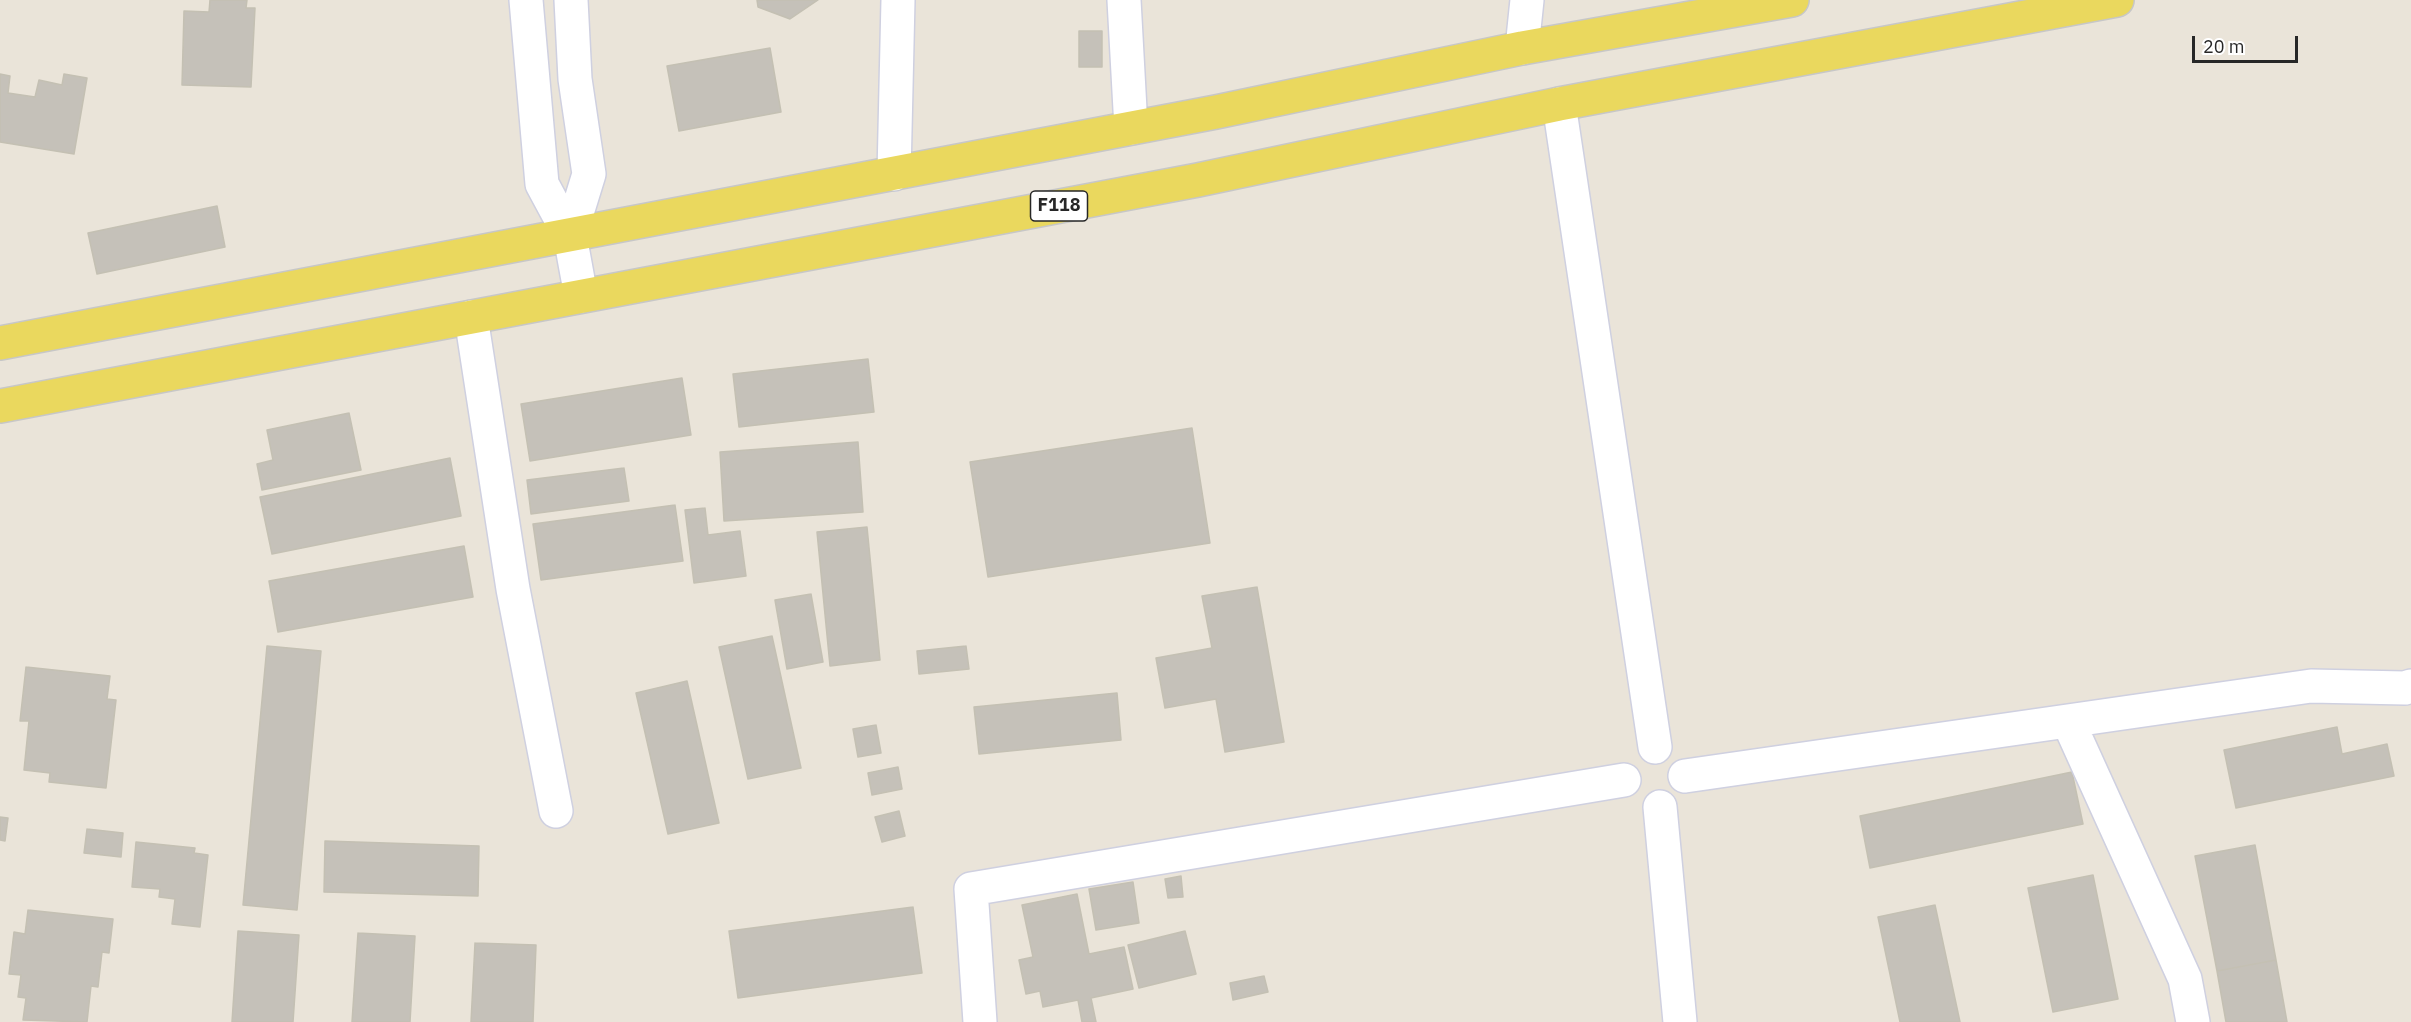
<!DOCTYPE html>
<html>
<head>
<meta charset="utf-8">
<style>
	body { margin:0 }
	#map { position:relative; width:2411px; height:1022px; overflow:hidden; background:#eae4d9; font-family:"IBM Plex Sans",sans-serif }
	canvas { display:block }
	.scale { position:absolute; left:2192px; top:36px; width:106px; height:27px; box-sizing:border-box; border:3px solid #272727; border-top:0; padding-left:8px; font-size:18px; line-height:21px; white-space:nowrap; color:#272727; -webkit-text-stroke:4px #fff; paint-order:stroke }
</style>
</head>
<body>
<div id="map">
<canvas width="2411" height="1022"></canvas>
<div class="scale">20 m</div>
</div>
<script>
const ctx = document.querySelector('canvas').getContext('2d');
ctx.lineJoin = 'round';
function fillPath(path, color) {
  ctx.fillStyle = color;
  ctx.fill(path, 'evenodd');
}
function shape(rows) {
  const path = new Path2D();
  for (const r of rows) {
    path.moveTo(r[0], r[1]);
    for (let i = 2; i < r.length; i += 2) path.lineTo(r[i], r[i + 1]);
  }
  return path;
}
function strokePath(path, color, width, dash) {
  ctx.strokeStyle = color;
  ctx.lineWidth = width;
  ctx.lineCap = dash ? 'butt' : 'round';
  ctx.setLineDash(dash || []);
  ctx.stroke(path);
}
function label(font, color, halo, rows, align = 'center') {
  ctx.font = font + ' "IBM Plex Sans",sans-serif';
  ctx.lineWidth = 4.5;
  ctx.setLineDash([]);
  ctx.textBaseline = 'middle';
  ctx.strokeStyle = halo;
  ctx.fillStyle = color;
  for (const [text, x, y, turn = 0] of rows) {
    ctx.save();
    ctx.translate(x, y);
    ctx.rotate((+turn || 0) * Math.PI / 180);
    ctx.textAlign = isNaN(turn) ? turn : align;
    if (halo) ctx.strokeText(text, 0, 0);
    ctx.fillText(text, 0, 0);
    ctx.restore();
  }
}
const building = shape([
	[210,0,247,0,246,8,255,8,251,87,182,85,184,11,209,12,210,0],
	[757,0,818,0,790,19,758,7,757,0],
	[1079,31,1102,31,1102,67,1079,67,1079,31],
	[770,48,781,112,679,131,667,66,770,48],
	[0,74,10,76,8,93,35,97,39,80,62,85,64,74,87,78,74,154,0,142,0,74],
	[217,206,225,247,97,274,88,233,217,206],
	[868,359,874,412,739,427,733,374,868,359],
	[682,378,691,435,530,461,521,404,682,378],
	[349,413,361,470,262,490,257,464,273,460,267,430,349,413],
	[1192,428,1210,543,988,577,970,462,1192,428],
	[858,442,863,512,724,521,720,452,858,442],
	[450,458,461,516,272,554,260,497,450,458],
	[624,468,629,501,531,514,527,480,624,468],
	[675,505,683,561,541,580,533,524,675,505],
	[705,508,708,535,740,531,746,576,694,583,685,510,705,508],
	[867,527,880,660,830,666,817,532,867,527],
	[464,546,473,597,278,632,269,581,464,546],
	[1257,587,1284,742,1225,752,1216,699,1165,708,1156,658,1212,648,1202,596,1257,587],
	[811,594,823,662,787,669,775,600,811,594],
	[772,636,801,768,748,779,719,647,772,636],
	[267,646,321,651,297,910,243,905,267,646],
	[966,646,969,669,919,674,917,651,966,646],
	[26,667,110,676,107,699,116,700,106,788,49,782,50,773,24,770,29,721,20,721,26,667],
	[687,681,719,823,668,834,636,693,687,681],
	[1117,693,1121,740,979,754,974,707,1117,693],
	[876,725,881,753,858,757,853,729,876,725],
	[2337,727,2342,754,2387,744,2394,776,2236,808,2224,750,2337,727],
	[898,767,902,789,872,795,868,773,898,767],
	[2072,772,2083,824,1870,868,1860,816,2072,772],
	[899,811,905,836,882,842,875,817,899,811],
	[0,817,8,818,5,841,0,840,0,817],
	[87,829,123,833,121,857,84,853,87,829],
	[325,841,479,846,478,896,324,892,325,841],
	[136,842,195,848,194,853,208,855,200,927,172,924,175,899,159,897,160,889,132,887,136,842],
	[2255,845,2276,960,2217,971,2195,856,2255,845],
	[2093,875,2118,999,2053,1012,2028,888,2093,875],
	[1181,876,1183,897,1168,898,1165,879,1181,876],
	[1133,882,1139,923,1096,930,1089,889,1133,882],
	[1077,894,1089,954,1124,947,1133,989,1091,998,1096,1022,1082,1022,1078,1000,1043,1007,1040,991,1026,994,1019,960,1033,957,1022,905,1077,894],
	[1935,905,1960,1022,1900,1022,1878,917,1935,905],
	[913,907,922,973,738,998,729,931,913,907],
	[28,910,113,919,109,953,102,952,98,987,91,986,87,1022,23,1020,26,998,18,997,21,975,9,974,14,932,25,934,28,910],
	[238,931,299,935,293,1022,232,1022,238,931],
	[1185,931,1196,974,1139,988,1128,945,1185,931],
	[358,933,415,936,410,1022,352,1022,358,933],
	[475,943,536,945,533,1022,471,1022,475,943],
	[2276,960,2287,1022,2226,1022,2217,971,2276,960],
	[1264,976,1268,992,1233,1000,1230,983,1264,976]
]);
const minor = shape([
	[526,0,542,184,570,236,581,296],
	[1124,0,1131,128],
	[1522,48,1527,0],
	[1559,104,1655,747],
	[894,174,898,0],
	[570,236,589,174,575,79,571,0],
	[471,317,513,589,556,811],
	[2068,721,2185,979,2193,1022],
	[1685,776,2311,686,2405,688,2411,686],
	[1660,807,1680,1022],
	[980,1022,971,889,1624,780]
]);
const major = shape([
	[0,343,1216,112,1522,48,1792,0],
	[0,406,1198,180,1559,104,2117,0]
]);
const shields = [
	[1059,206,57]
];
const shieldNames = [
	["F118",1059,206]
];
fillPath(building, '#c5c1b9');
strokePath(building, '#c4c0b3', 1.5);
strokePath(minor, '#cfd0e0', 36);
strokePath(major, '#c7c7c7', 36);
strokePath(minor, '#fff', 33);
strokePath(major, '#ead85e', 33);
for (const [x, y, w] of shields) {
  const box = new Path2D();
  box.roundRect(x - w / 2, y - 15, w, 30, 4.5);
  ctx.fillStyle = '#fff';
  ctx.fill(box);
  strokePath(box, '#272727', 1.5);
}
label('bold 18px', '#272727', null, shieldNames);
</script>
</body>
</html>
